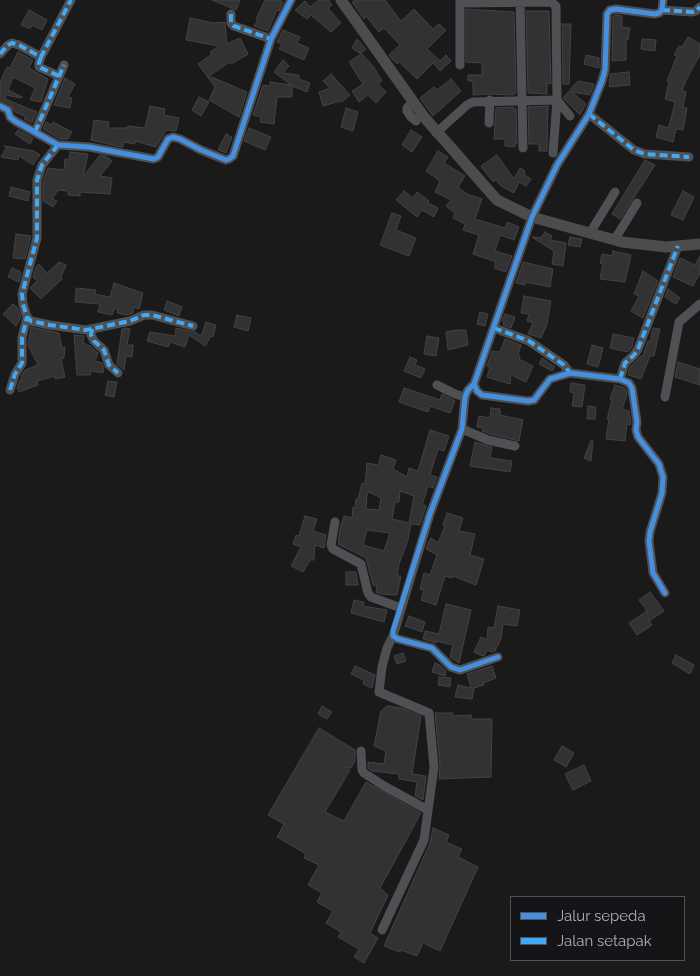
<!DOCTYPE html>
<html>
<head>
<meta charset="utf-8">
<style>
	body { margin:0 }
	#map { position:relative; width:700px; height:976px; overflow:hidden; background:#1a1a1a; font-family:Raleway,sans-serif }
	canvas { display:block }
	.legend { position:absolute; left:510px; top:896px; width:175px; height:65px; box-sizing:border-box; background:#151416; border:1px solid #525258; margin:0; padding:6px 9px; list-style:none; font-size:15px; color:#adafba }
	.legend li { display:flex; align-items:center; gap:10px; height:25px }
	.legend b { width:25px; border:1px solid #525258 }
</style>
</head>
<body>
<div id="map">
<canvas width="700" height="976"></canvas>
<ul class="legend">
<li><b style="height:6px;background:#468fdf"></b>Jalur sepeda</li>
<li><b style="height:6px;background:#3fa9f5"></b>Jalan setapak</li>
</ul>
</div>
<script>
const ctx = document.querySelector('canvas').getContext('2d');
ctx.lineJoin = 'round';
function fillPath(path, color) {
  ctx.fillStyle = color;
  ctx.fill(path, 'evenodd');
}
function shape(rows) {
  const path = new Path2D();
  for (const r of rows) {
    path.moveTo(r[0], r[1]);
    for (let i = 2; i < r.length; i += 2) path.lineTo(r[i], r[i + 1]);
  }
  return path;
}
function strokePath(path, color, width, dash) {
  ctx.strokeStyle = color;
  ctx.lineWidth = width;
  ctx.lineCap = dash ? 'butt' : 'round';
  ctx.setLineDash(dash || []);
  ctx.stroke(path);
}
const building = shape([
	[212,0,240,0,236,10,212,0],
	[265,0,279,0,283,2,279,11,277,10,268,31,254,26,258,20,256,19,265,0],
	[319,0,328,0,332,5,328,8,341,23,331,32,311,15,307,19,295,10,305,1,310,7,319,0],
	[356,0,385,0,401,21,414,9,433,29,439,24,446,30,427,49,440,61,446,55,451,61,440,71,433,63,417,79,399,62,397,64,392,59,389,55,400,45,384,28,379,32,366,16,364,19,352,2,356,0],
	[466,9,514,12,516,93,514,93,514,95,490,94,473,95,473,81,468,81,468,75,482,75,482,63,466,62,466,9],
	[29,10,47,20,42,30,32,25,30,29,21,25,29,10],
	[526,11,549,11,551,84,547,83,547,94,528,93,526,11],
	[616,15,622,16,622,27,630,28,628,40,626,39,626,60,612,61,613,16,616,15],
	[190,18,213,23,225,22,227,44,240,38,248,54,231,64,230,62,209,76,247,92,239,117,209,100,215,87,198,64,212,54,210,52,219,46,186,40,190,18],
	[562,24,571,24,569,84,563,84,562,24],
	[283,30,300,37,297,43,309,48,304,60,279,49,282,44,277,42,283,30],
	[688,37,700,44,700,55,686,80,682,91,686,92,683,107,687,108,683,130,676,129,673,142,656,137,659,125,668,128,671,119,675,102,665,99,669,82,667,81,677,56,674,55,679,46,682,47,688,37],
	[357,39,366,49,361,53,373,66,382,81,378,84,386,92,376,103,368,95,359,102,352,91,363,84,349,62,361,54,352,48,357,39],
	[642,39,656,40,655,51,641,49,642,39],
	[18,52,33,60,29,68,48,79,41,102,30,100,35,88,13,77,8,90,22,97,21,98,6,95,5,99,37,112,32,123,24,119,26,117,15,112,11,105,0,100,0,82,7,67,10,68,18,52],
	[586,55,599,58,599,68,584,64,586,55],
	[283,60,289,66,283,73,299,75,299,79,310,83,307,92,292,86,292,97,277,97,274,124,260,122,261,117,253,115,263,85,270,86,270,82,291,85,274,72,283,60],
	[629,72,630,85,609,87,610,74,629,72],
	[331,74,350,95,342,102,340,101,323,106,319,92,330,88,323,81,331,74],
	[65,78,75,84,68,97,72,98,70,108,54,105,65,78],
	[451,79,461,91,433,116,420,98,434,87,437,90,451,79],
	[578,81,594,84,590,95,572,92,586,104,580,115,563,98,578,81],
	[199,97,209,102,201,116,192,110,199,97],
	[150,106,165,109,164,115,179,118,176,131,166,130,156,147,135,141,135,144,123,142,123,147,121,147,91,140,94,120,109,122,108,128,127,128,128,126,145,128,150,106],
	[548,106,547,151,539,151,539,144,529,144,528,107,548,106],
	[513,107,513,109,516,109,517,144,515,143,515,147,505,146,505,139,494,139,496,108,513,107],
	[346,108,358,112,353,131,341,127,346,108],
	[46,122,52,125,53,122,72,132,68,139,60,139,43,129,46,122],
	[249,128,271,137,265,150,244,141,249,128],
	[18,130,33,138,30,144,15,134,18,130],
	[411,130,422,137,412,152,402,145,411,130],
	[226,134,232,137,226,153,218,150,226,134],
	[4,146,34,151,40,155,33,165,19,156,18,160,1,157,7,147,4,146],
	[438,151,448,157,444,163,465,176,458,187,467,194,482,199,475,219,505,228,507,222,519,227,514,240,500,235,495,251,512,256,506,272,494,268,496,262,473,254,479,235,463,230,465,224,453,218,455,213,446,206,451,200,435,192,440,181,426,171,438,151],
	[70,152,88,154,83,177,100,155,106,156,112,161,100,176,112,178,110,194,80,192,80,196,68,195,68,191,58,190,52,199,57,201,53,207,43,201,43,181,48,168,64,170,65,159,69,160,70,152],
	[497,155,514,179,520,168,525,171,524,174,531,179,526,186,519,182,514,193,501,186,496,180,493,182,481,166,497,155],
	[645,160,655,165,620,219,612,214,645,160],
	[11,187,30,192,28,201,9,196,11,187],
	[404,191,413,198,417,192,429,201,428,203,438,208,434,217,422,210,417,217,396,200,404,191],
	[683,191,694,197,683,220,671,215,683,191],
	[392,213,401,216,396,230,416,238,409,256,380,245,392,213],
	[545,232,552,236,550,240,566,243,563,266,552,264,554,251,532,237,541,238,545,232],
	[16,234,31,236,25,259,13,258,16,234],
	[570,237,582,239,580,247,568,245,570,237],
	[613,251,631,255,625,282,600,279,603,264,600,263,602,254,612,256,613,251],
	[700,256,700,273,693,286,673,277,680,258,695,265,700,256],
	[59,262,66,265,61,277,62,279,41,299,30,288,37,281,33,277,36,267,39,264,47,273,59,262],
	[523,262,553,269,550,287,526,282,525,285,516,283,523,262],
	[12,268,21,272,19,282,8,277,12,268],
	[643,271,658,281,643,318,631,311,639,296,634,294,643,271],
	[114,283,143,293,139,309,134,307,133,313,127,315,117,313,118,309,114,309,112,315,98,312,100,304,75,302,76,288,96,290,95,294,110,297,114,283],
	[668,289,680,298,676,304,665,297,668,289],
	[524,296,551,301,547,324,541,338,528,334,533,323,527,321,529,314,521,313,524,296],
	[167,301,182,307,179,316,164,310,167,301],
	[13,304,18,308,21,317,16,326,3,314,13,304],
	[480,312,488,314,485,326,477,324,480,312],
	[505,314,515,317,511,328,503,325,504,322,502,321,505,314],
	[237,315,251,318,248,331,234,327,237,315],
	[206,322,216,325,213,337,211,336,205,346,189,335,185,347,170,342,168,347,147,341,150,332,175,336,176,328,195,332,201,336,206,322],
	[31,327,59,333,62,348,65,347,64,358,61,359,65,377,55,379,55,376,37,381,38,385,19,392,17,388,20,380,22,379,21,376,25,370,38,365,28,345,31,327],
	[125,328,130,329,127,345,133,345,133,348,132,357,126,356,124,370,117,364,122,329,125,328],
	[653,328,660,329,654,356,650,356,641,379,628,375,630,367,641,356,643,356,648,341,650,342,653,328],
	[456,330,466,330,468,345,448,350,446,332,456,330],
	[613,334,634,338,632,347,628,352,610,348,613,334],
	[74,335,84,336,83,343,90,346,98,353,95,361,102,363,104,368,103,373,91,371,90,375,77,375,74,335],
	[427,336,439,338,436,356,424,354,427,336],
	[505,339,521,345,518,355,520,356,519,359,533,366,526,382,511,375,510,384,487,377,490,367,487,366,492,351,500,352,505,339],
	[592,345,603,348,598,367,587,364,592,345],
	[410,357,417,360,415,365,425,369,421,378,404,371,410,357],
	[542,358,555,367,552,371,539,364,542,358],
	[678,362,700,369,700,385,675,377,678,362],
	[108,381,117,382,114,397,105,395,108,381],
	[571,383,585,385,582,407,572,406,574,393,570,392,571,383],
	[615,385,625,388,626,390,627,395,622,409,629,411,631,422,630,425,627,424,625,441,606,439,609,419,607,419,612,400,610,399,615,385],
	[404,388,440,400,442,394,455,401,450,413,430,406,428,412,399,402,404,388],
	[588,406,596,407,595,419,587,419,588,406],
	[491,408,500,409,500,415,523,420,519,441,490,434,482,431,483,428,477,427,479,416,490,418,491,408],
	[430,430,449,436,444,451,438,449,430,475,437,477,433,488,428,486,422,505,426,506,420,525,411,524,408,540,399,564,397,576,401,576,397,595,381,594,376,592,377,586,373,585,366,558,338,544,340,529,344,516,352,518,353,507,355,508,356,499,358,499,362,483,365,484,367,463,378,465,381,455,396,460,393,469,407,477,409,468,418,471,430,430],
	[400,491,414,496,409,523,392,519,395,502,399,502,400,491],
	[369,492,381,498,379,510,366,509,367,494,369,492],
	[367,530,390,533,384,551,363,545,367,530],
	[591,441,593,441,591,461,584,458,591,441],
	[475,442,492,447,490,458,512,461,510,472,470,466,475,442],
	[447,513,463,518,459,531,475,534,470,555,484,559,476,585,453,576,452,578,445,576,436,605,421,600,424,590,420,589,424,573,430,575,437,555,426,549,428,543,431,538,438,543,445,526,443,525,447,513],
	[305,516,317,519,313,531,326,535,324,548,315,545,314,560,310,560,303,572,291,566,301,547,293,544,296,535,299,536,305,516],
	[346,572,356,572,358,585,346,585,346,572],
	[650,592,664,611,649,621,652,625,637,635,629,623,647,611,639,600,650,592],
	[354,600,364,602,363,606,387,610,384,622,351,613,354,600],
	[446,604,471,610,459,663,450,657,453,645,436,641,436,643,423,639,425,631,439,634,446,604],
	[498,606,520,610,517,626,503,624,501,639,495,651,492,652,487,650,485,655,482,656,474,652,481,637,487,640,488,627,494,628,498,606],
	[409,616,425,622,422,632,405,626,409,616],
	[403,653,406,661,397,664,394,656,403,653],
	[676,655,694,665,690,674,672,663,676,655],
	[435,663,440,665,446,671,445,676,432,672,435,663],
	[355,666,375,675,372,688,363,684,364,680,351,674,355,666],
	[492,666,496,678,483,683,484,685,474,688,472,699,455,697,458,685,471,688,467,674,492,666],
	[439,677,451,678,450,687,438,685,439,677],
	[322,706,332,712,327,719,318,714,322,706],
	[387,706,402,708,421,716,412,774,426,776,423,800,415,796,417,782,399,779,399,774,372,771,368,768,368,762,384,764,386,751,374,746,381,711,387,706],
	[435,713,453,713,453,716,471,715,472,719,492,719,491,777,439,779,440,766,435,713],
	[319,728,355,750,355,761,351,768,346,767,350,770,325,812,344,821,366,782,421,813,380,888,388,895,370,933,378,938,364,963,354,957,359,949,338,937,341,932,326,923,333,911,317,902,322,893,308,885,319,865,304,858,306,854,277,837,284,824,268,815,319,728],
	[562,746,574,753,566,767,554,760,562,746],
	[584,765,591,781,573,790,565,774,584,765],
	[433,828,449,835,446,842,462,849,458,857,478,867,440,951,423,943,417,956,401,950,400,952,384,946,430,843,433,828]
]);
const minor = shape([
	[520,0,523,148],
	[460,3,551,2,556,6,557,100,553,153],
	[662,10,692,12,696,11,700,7],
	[231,14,231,23,234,26,271,39],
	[0,54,8,45,12,43,19,45,41,57,71,0],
	[41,57,39,63,39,67,59,76],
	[460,65,460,0],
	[413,102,407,108,407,111,411,117,416,121],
	[0,106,8,110,10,117,15,121,58,145,89,147,154,159,158,157,168,139,173,137,180,139,201,150,226,160,229,159,233,156,271,39,291,0],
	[589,114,634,150,645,154,689,157],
	[489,123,490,100],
	[35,132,64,65],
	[436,133,467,105,473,102,557,100,570,116],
	[58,145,42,165,37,180,37,238,22,294,23,304,27,317,31,321,50,325,86,330,130,321,144,315,152,315,193,326],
	[590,233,615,192],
	[615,239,637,203],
	[494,328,529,341,564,365,570,373],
	[92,329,91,335,94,341,104,350,109,365,118,373],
	[620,379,625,363,634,355,638,349,678,246],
	[474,384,477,391,482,395,528,401,534,400,550,379,570,373,620,379,629,383,632,388,637,422,636,430,638,437,659,464,663,477,662,493,650,532,649,541,653,573,665,593],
	[437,385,455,394,465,397],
	[10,390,15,374,22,363,22,338,27,317],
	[665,397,679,322,700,304],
	[462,429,488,440,515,446],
	[335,522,331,545,333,549,361,564,368,593,371,597,401,608],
	[393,636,398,639,432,648,451,667,460,670,498,657],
	[361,751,362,770,364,773,384,786,428,810],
	[382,930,424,840,434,767,429,713,379,692,382,667,387,648,393,636,430,514,462,429,465,397,468,390,474,384,532,217,557,165,589,114,602,81,605,70,607,14,610,10,616,9,655,14,659,13,662,10,663,0]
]);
const major = shape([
	[341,0,424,117,497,200,532,217,622,242,666,247,700,244]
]);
const quiet = shape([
	[662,10,692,12,696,11,700,7],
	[231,14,231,23,234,26,271,39],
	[0,54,8,45,12,43,19,45,41,57,71,0],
	[41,57,39,63,39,67,59,76],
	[589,114,634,150,645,154,689,157],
	[35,132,64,65],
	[58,145,42,165,37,180,37,238,22,294,23,304,27,317,31,321,50,325,86,330,130,321,144,315,152,315,193,326],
	[494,328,529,341,564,365,570,373],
	[92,329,91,335,94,341,104,350,109,365,118,373],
	[620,379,625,363,634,355,638,349,678,246],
	[10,390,15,374,22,363,22,338,27,317]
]);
const cycleway = shape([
	[0,106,8,110,10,117,15,121,58,145,89,147,154,159,158,157,168,139,173,137,180,139,201,150,226,160,229,159,233,156,271,39,291,0],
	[474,384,477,391,482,395,528,401,534,400,550,379,570,373,620,379,629,383,632,388,637,422,636,430,638,437,659,464,663,477,662,493,650,532,649,541,653,573,665,593],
	[498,657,460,670,451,667,432,648,398,639,393,636,393,631,430,514,462,429,465,397,468,390,474,384,532,217,557,165,589,114,602,81,605,70,607,14,610,10,616,9,655,14,659,13,662,10,663,0]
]);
fillPath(building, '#323233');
strokePath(building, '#434346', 1);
strokePath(minor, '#4f5053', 9);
strokePath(major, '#4c4c4f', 11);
strokePath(quiet, '#3fa9f5', 4, [8, 4]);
strokePath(cycleway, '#468fdf', 5);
</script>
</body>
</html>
